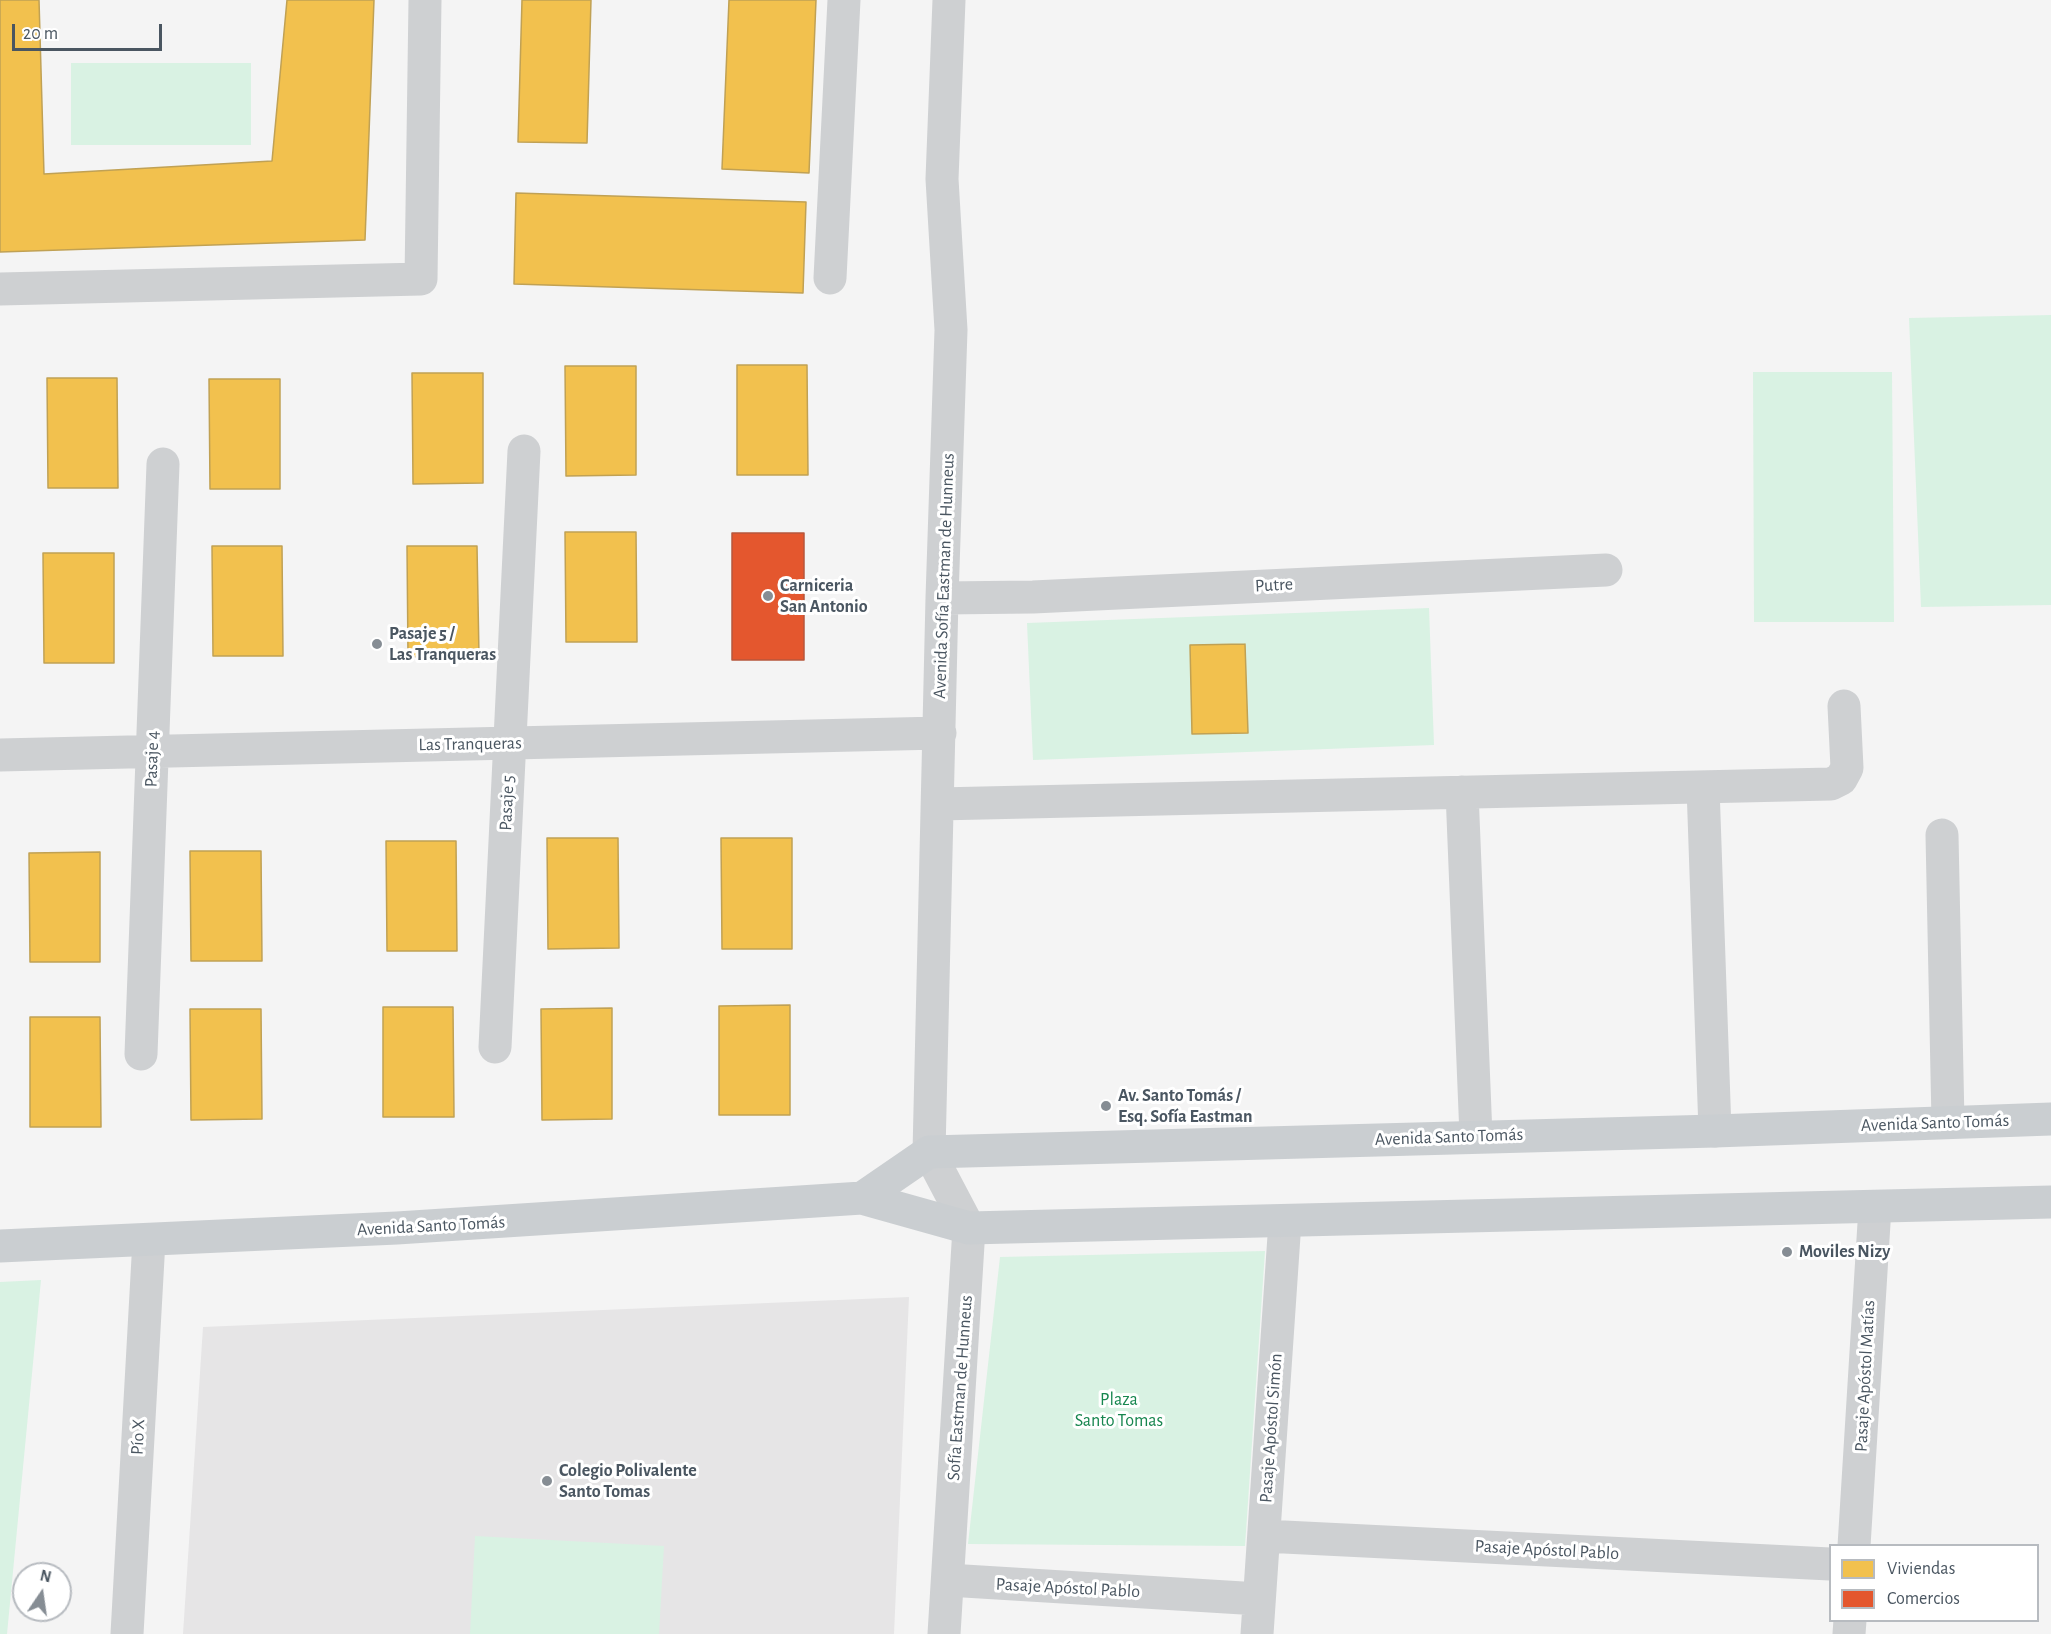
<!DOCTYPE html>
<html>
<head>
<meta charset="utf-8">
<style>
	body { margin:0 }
	#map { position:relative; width:2051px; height:1634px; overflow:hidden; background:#f4f4f4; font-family:"Alegreya Sans",sans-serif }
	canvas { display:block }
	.legend { position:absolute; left:1829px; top:1544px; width:210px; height:78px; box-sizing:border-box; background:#fff; border:2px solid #b7bbc0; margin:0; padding:8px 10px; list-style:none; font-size:18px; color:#4a5661 }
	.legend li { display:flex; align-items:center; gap:12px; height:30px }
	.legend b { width:30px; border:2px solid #b7bbc0 }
	.north { position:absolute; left:12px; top:1562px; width:60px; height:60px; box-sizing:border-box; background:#fff; border:2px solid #b7bbc0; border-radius:50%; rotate:13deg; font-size:16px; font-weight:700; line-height:24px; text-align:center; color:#4a5661 }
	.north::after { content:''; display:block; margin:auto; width:21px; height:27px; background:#868d94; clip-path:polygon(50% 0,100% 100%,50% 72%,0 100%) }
	.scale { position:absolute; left:12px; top:24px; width:150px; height:27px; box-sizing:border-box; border:3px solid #4a5661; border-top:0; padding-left:8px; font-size:18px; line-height:21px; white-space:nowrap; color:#4a5661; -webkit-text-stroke:4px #fff; paint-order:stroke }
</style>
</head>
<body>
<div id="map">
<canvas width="2051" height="1634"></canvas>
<ul class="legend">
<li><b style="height:16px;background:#f2c14e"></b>Viviendas</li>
<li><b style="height:16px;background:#e4572e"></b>Comercios</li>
</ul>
<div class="north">N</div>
<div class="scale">20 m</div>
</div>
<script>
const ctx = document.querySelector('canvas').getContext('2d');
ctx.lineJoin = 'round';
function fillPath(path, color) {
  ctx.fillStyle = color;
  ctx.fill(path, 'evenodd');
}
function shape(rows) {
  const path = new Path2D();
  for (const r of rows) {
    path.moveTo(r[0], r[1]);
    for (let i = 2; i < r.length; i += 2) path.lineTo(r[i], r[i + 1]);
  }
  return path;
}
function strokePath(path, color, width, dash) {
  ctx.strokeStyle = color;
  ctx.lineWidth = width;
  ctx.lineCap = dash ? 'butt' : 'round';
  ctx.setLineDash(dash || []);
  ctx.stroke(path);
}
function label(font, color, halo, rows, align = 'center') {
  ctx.font = font + ' "Alegreya Sans",sans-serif';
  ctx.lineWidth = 6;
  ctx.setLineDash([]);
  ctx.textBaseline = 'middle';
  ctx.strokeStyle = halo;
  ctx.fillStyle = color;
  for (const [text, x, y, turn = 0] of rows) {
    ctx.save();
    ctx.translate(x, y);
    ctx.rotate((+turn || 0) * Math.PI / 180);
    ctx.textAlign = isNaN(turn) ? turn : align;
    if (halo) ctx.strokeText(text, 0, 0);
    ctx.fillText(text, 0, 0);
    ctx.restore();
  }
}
const education = shape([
	[909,1297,894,1634,183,1634,203,1327]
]);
const green = shape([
	[71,63,251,63,251,145,71,145],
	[2051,315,2051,605,1921,607,1909,318],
	[1753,372,1892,372,1894,622,1754,622],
	[1429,608,1434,745,1033,760,1027,623],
	[1265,1251,1245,1546,968,1544,1000,1257],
	[41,1280,7,1634,0,1634,0,1282],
	[475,1536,664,1546,659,1634,470,1634]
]);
const homes = shape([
	[0,0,39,0,44,174,272,161,287,0,374,0,365,240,0,252,0,0],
	[522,0,591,0,587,143,518,142,522,0],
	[729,0,816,0,809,173,722,169,729,0],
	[516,193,806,202,803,293,514,284,516,193],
	[737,365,807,365,808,475,737,475,737,365],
	[565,366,636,366,636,475,566,476,565,366],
	[412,373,483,373,483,483,413,484,412,373],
	[47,378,117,378,118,488,48,488,47,378],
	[209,379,280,379,280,489,210,489,209,379],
	[565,532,636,532,637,642,566,642,565,532],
	[212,546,282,546,283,656,213,656,212,546],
	[407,546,477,546,479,656,408,657,407,546],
	[43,553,114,553,114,663,44,663,43,553],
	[1245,644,1248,733,1192,734,1190,645,1245,644],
	[547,838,618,838,619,948,548,949,547,838],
	[721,838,792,838,792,949,722,949,721,838],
	[386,841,456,841,457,951,387,951,386,841],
	[190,851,261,851,262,961,191,961,190,851],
	[100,852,100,962,30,962,29,853,100,852],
	[790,1005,790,1115,719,1115,719,1006,790,1005],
	[383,1007,453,1007,454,1117,383,1117,383,1007],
	[612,1008,612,1119,542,1120,541,1009,612,1008],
	[190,1009,261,1009,262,1119,191,1120,190,1009],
	[30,1017,100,1017,101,1127,30,1127,30,1017]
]);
const shops = shape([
	[732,533,804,533,804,660,732,660,732,533]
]);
const minor = shape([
	[830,278,844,0],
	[0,289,421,279,425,0],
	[942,598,1033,597,1606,570],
	[0,755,940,733],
	[1703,787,1715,1131],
	[1462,792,1476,1136],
	[938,804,1831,784,1841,779,1847,768,1844,706],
	[1942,835,1948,1122],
	[495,1047,524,451],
	[141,1054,163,464],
	[1264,1536,1830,1564],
	[1854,1546,1875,1207],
	[948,1580,1259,1599],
	[127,1634,149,1240],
	[944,1634,969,1228,929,1152,942,598,951,330,942,179,949,0],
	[1257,1634,1285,1221],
	[1849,1634,1850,1620]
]);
const major = shape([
	[862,1198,929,1152,1715,1131,2051,1119],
	[0,1246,397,1228,862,1198,969,1228,2051,1202]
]);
const markers = [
	[768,596,6,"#868d94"],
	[377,644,6,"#868d94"],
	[1106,1106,6,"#868d94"],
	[1787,1252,6,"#868d94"],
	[547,1481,6,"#868d94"]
];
const streetNames = [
	["Avenida Sofía Eastman de Hunneus",944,576,-88],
	["Putre",1274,585,-3],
	["Las Tranqueras",470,744,-1],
	["Pasaje 4",152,759,-88],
	["Pasaje 5",507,803,-87],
	["Avenida Santo Tomás",1935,1123,-2],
	["Avenida Santo Tomás",1449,1137,-2],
	["Avenida Santo Tomás",431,1226,-3],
	["Pasaje Apóstol Matías",1865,1376,-87],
	["Sofía Eastman de Hunneus",960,1388,-86],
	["Pasaje Apóstol Simón",1271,1428,-86],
	["Pío X",138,1437,-87],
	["Pasaje Apóstol Pablo",1547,1550,3],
	["Pasaje Apóstol Pablo",1068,1588,3]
];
const poiNames = [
	["Carniceria",780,586],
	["San Antonio",780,607],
	["Pasaje 5 /",389,634],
	["Las Tranqueras",389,655],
	["Av. Santo Tomás /",1118,1096],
	["Esq. Sofía Eastman",1118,1117],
	["Moviles Nizy",1799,1252],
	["Colegio Polivalente",559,1471],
	["Santo Tomas",559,1492]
];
const parkNames = [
	["Plaza",1119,1400],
	["Santo Tomas",1119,1421]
];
fillPath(education, '#e6e5e6');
fillPath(green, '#d9f2e3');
fillPath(homes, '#f2c14e');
strokePath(homes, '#c0a154', 1.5);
fillPath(shops, '#e4572e');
strokePath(shops, '#b6573d', 1.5);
strokePath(minor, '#ced0d2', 33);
strokePath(major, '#caced1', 33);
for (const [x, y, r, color] of markers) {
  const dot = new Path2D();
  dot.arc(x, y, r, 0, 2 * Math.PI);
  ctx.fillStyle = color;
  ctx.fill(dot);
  strokePath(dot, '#fff', 2);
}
label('18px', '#4a5661', '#fff', streetNames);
label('bold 18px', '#4a5661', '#fff', poiNames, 'left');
label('18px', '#17864f', '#fff', parkNames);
</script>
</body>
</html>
